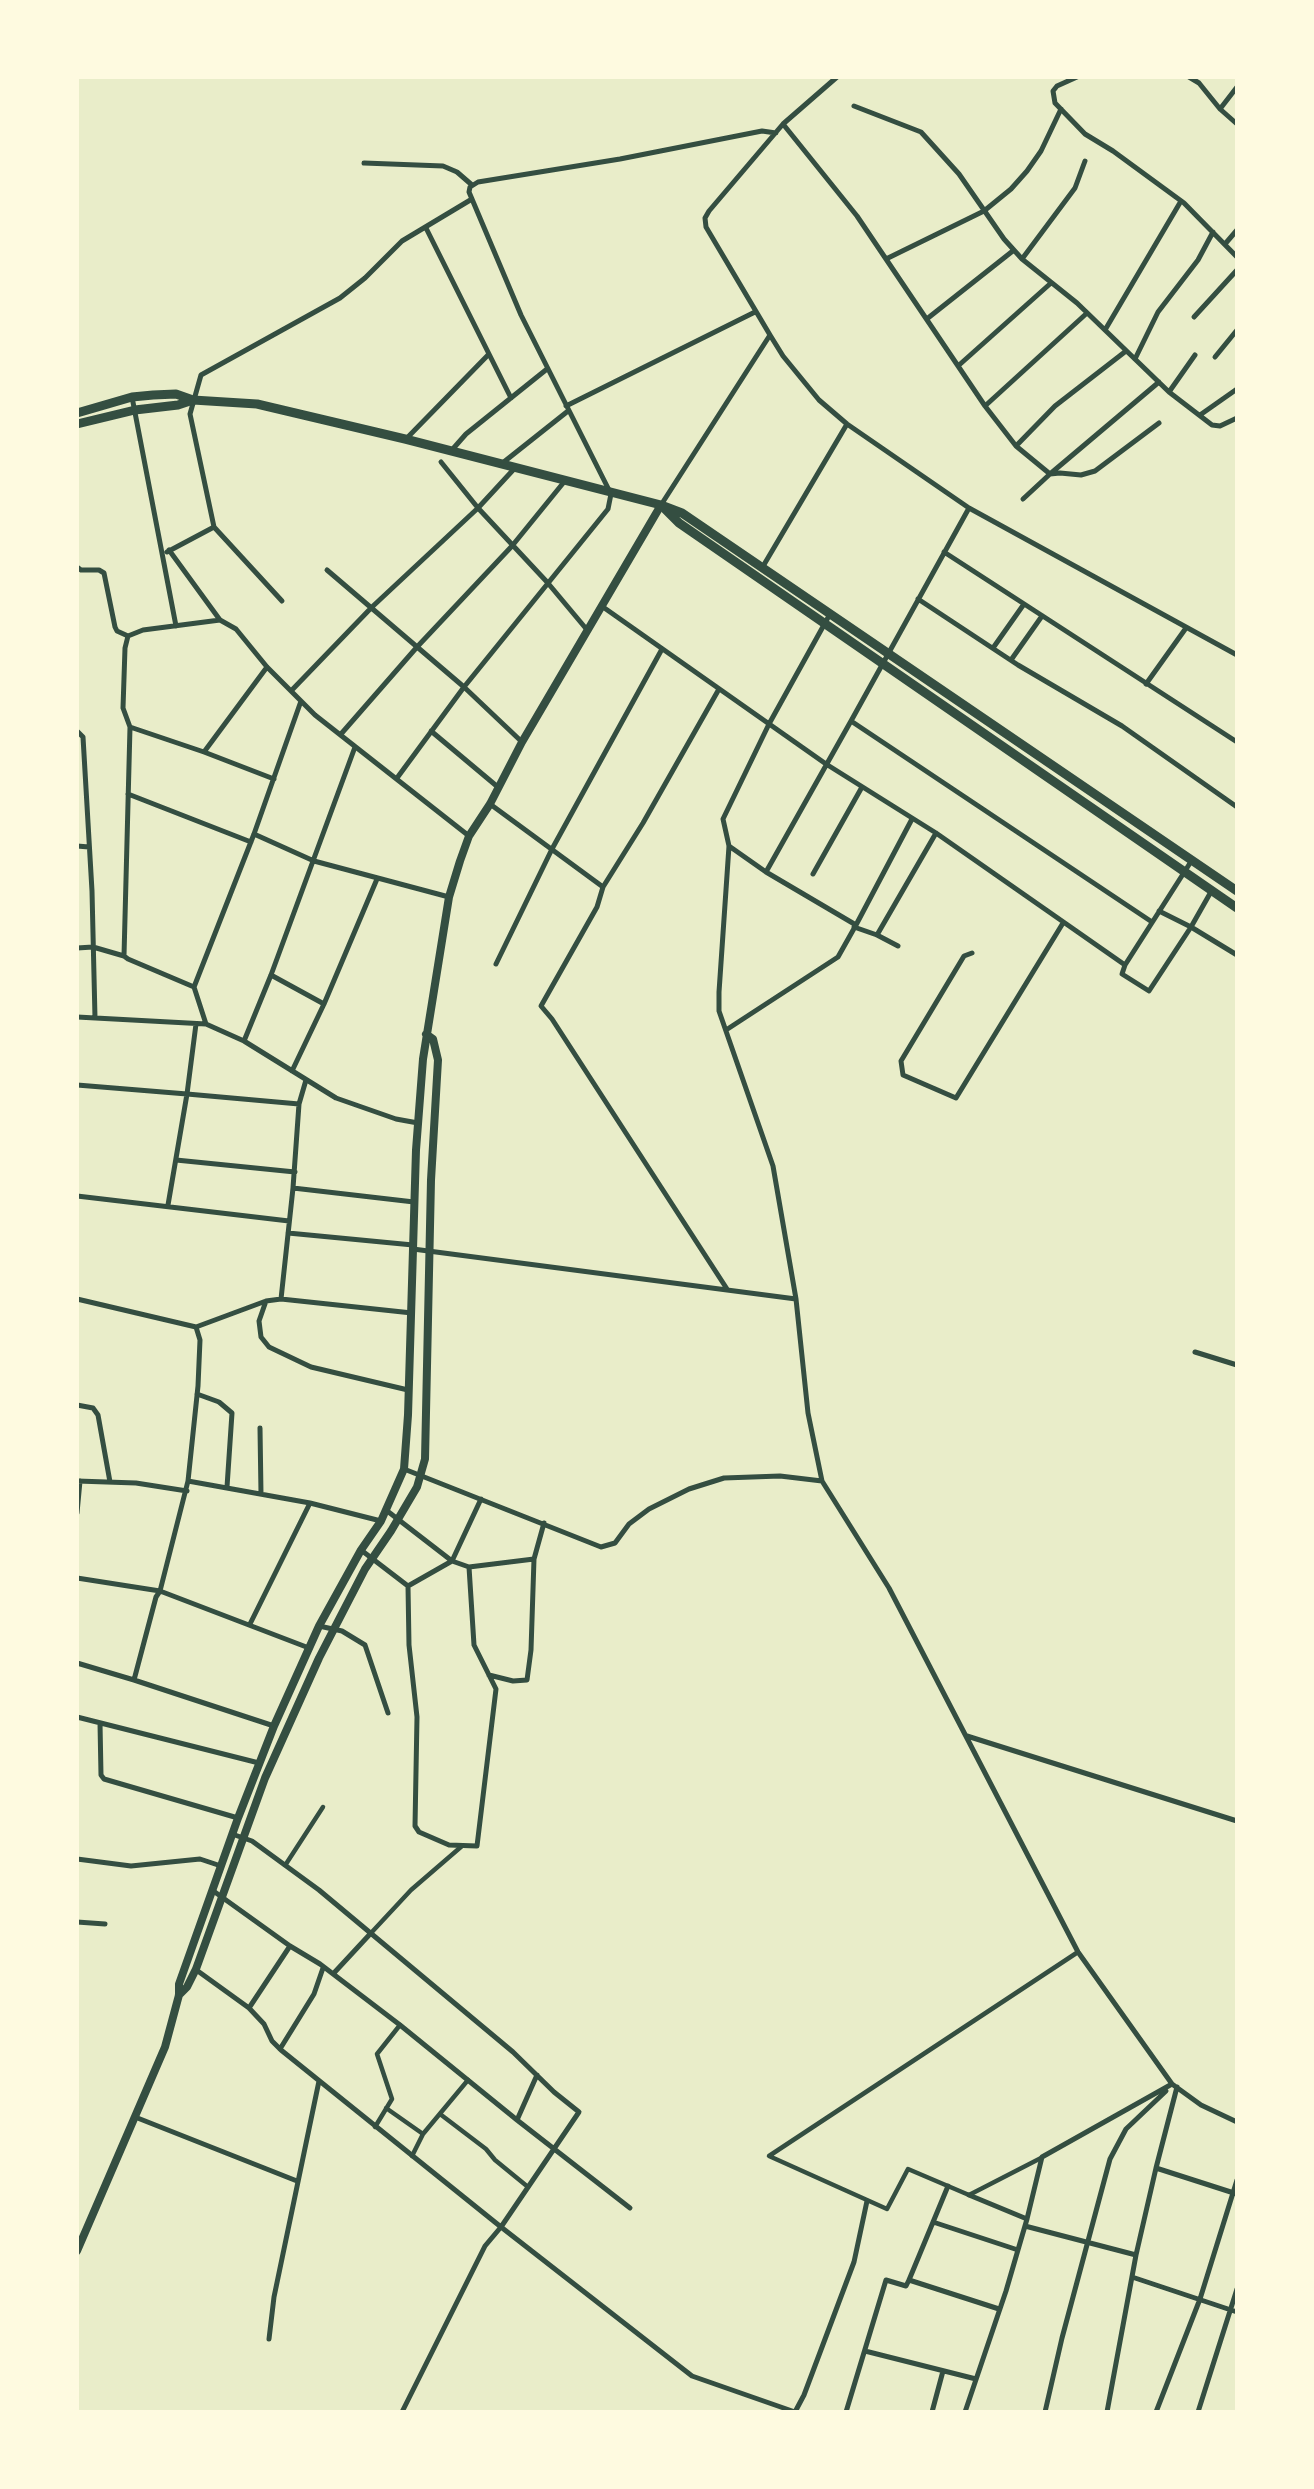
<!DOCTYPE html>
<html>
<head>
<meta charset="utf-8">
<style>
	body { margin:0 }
	#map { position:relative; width:1314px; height:2489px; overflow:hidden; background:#e9edc9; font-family:Overpass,sans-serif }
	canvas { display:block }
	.frame { position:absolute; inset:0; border:79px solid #fefae0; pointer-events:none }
</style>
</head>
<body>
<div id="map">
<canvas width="1314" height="2489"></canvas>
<div class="frame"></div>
</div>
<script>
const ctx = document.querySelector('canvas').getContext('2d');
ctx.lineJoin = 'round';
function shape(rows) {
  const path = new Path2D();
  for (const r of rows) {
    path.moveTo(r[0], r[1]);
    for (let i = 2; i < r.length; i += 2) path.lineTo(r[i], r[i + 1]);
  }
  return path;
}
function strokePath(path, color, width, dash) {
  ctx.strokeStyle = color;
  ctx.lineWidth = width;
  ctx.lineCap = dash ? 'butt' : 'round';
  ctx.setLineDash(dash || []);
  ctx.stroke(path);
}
const pedestrian = shape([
	[286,1864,323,1807],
	[371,1933,411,1890,462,1846],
	[386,2108,423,2134,412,2156],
	[440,2114,486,2149,495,2160,528,2187],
	[375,2127,392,2099,377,2054,400,2025],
	[423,2134,468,2080],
	[1041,2158,969,2195,908,2169,887,2209,769,2156,1078,1952]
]);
const minor = shape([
	[1077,77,1057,86,1053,91,1055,103,1085,134,1113,151,1184,203,1237,257],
	[1189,77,1199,83,1220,109,1237,124],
	[854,106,921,132,959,174,1004,239,1022,259,1077,303,1169,392,1212,425,1220,426,1237,418],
	[1220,109,1237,87],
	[783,124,857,216,985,406,1016,446,1050,474,1159,382],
	[364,163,443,166,457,172,472,185],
	[426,228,511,398],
	[1225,244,1237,230],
	[886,259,984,211,1011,189,1027,171,1041,151,1061,109],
	[1022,259,1075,188,1085,161],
	[1194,317,1237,270],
	[928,318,1014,250],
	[1105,330,1181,201],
	[770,335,783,356,819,400,847,424,969,508,1237,655],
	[1215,357,1237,330],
	[1135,359,1158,312,1198,260,1213,232],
	[958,366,1051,283],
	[1169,392,1195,355],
	[132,397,176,626],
	[566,406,755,312],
	[985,406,1087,313],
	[1200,415,1237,389],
	[406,439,489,354],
	[1016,446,1055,406,1126,351],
	[451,451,466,434,547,369],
	[441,462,478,508,547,582,588,631],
	[500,465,568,411],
	[1023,499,1050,474,1060,473,1081,475,1095,471,1159,423],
	[661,505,770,335,706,227,705,218,709,211,783,124,837,77],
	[969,508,851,721,1152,922],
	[169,550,220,620],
	[167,552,214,527],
	[944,552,1237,742],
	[77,567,81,570,99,570,104,573,115,627,117,631,128,636],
	[762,568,847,424],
	[327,570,464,687,522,742],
	[918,599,1018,665,1122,726,1237,807],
	[282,601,214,527,190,414,201,375,340,298,365,278,402,241,472,199],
	[603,607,826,764,936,833,1125,965,1122,974,1149,991,1191,927,1212,890],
	[830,614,769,724,723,819,729,846,719,992,719,1011,773,1166,796,1299,808,1413,822,1481,889,1588,1078,1952,1172,2084,1201,2105,1237,2122],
	[993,648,1024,604],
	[1011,660,1042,616],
	[1146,684,1186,628],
	[719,689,643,823,603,887,597,907,541,1006,552,1019,727,1289],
	[291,691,372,607,478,508,514,469],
	[301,701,254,834,194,987,128,959,124,956,130,727,123,708,125,648,128,636,143,630,220,620,236,629,267,667,315,715,469,836],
	[130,727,204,752,267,667],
	[77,731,83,737,92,891,95,1018],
	[431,731,499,788],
	[341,734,417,647,512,546,564,482],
	[204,752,274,779],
	[397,778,464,687,608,509,611,494,521,315,469,192,470,187,478,182,620,159,762,131,776,133],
	[128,794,251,842],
	[490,804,603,887],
	[254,834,314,861,449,897],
	[77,846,89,847],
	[729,846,766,872],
	[813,874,862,787],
	[1159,911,1191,927,1237,955],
	[856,925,912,819],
	[854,927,877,935,898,946],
	[877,935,936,833],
	[77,948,93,947,124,956],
	[972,953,964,956,901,1061,903,1075,956,1098,1063,923],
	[496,964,552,849,662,649],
	[1125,965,1192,860],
	[271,975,324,1004],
	[194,987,206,1024],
	[77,1017,206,1024,244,1041,336,1098,396,1119,418,1123],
	[196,1024,187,1094,299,1104],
	[726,1030,838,957,856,925,766,872,851,721],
	[244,1041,271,975,355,747],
	[292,1071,324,1004,377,879],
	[306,1080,299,1104,293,1188,414,1202],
	[77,1085,187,1094,168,1205],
	[176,1160,295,1172],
	[77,1196,289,1221],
	[288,1233,413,1245],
	[413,1249,796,1299],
	[77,1299,196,1327],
	[281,1299,293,1188],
	[266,1301,196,1327,200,1340,198,1386,188,1481,310,1503,381,1521],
	[1195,1352,1237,1365],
	[408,1390,311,1367,269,1347,261,1337,259,1321,266,1301,281,1299,412,1313],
	[197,1394,219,1402,232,1413,227,1487],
	[77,1405,93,1408,98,1415,110,1482],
	[260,1428,261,1494],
	[404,1469,601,1547,615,1543,629,1524,649,1509,689,1489,724,1478,780,1476,822,1481],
	[77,1481,136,1483,187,1491],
	[188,1481,160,1591,309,1648],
	[386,1510,452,1561,469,1567,534,1559,544,1523],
	[77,1513,80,1481],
	[361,1550,408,1586,409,1645,417,1717,415,1826,419,1832,449,1845,477,1846,496,1689,474,1645,469,1567],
	[77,1578,160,1591,156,1597,134,1680,274,1726],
	[408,1586,452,1561,481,1499],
	[250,1624,310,1503],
	[319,1626,342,1631,365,1645,388,1713],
	[77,1663,134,1680],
	[489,1675,513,1681,527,1680,531,1650,534,1559],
	[77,1717,259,1763],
	[100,1723,101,1775,104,1779,238,1818],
	[967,1736,1237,1821],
	[77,1859,131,1866,200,1859,221,1866],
	[212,1890,290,1946,320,1964,400,2025,517,2120,630,2208],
	[77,1922,105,1924],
	[195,1969,249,2008,264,2024,272,2041,281,2050,501,2227,579,2112,554,2092,513,2052,319,1890,252,1841,232,1834],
	[333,1974,371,1933],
	[249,2008,290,1946],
	[280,2049,314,1994,323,1968],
	[135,2117,297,2181],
	[517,2120,537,2075],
	[1156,2168,1237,2194],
	[948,2186,909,2280,999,2309],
	[969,2195,1027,2219],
	[933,2222,1018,2250],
	[1025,2226,1136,2255],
	[1132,2277,1237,2312],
	[269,2339,274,2297,319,2081],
	[865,2351,976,2379],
	[402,2412,485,2246,501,2227,692,2376,795,2412],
	[795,2412,804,2395,854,2262,867,2201],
	[846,2412,886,2280,906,2286,909,2280],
	[932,2412,943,2371],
	[965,2412,1006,2291,1027,2219,1042,2157,1172,2084],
	[1045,2412,1062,2338,1110,2159,1126,2129,1166,2091],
	[1107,2412,1136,2255,1156,2168,1177,2087],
	[1156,2412,1200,2299,1237,2180],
	[1198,2412,1237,2289]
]);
const secondary = shape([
	[179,1995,187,1987,196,1969,265,1778,319,1658,365,1569,391,1531,417,1487,425,1459,431,1180,438,1060,433,1039,426,1034],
	[77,2251,165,2047,179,1995,179,1984,238,1818,274,1726,319,1626,361,1550,381,1521,404,1469,408,1415,416,1150,423,1059,449,897,460,861,469,836,490,804,522,742,661,505]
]);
const primary = shape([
	[77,413,132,397,153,395,176,394,193,400,257,404,405,439,661,505,682,513,1237,891],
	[77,424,135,410,178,405,193,400],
	[665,509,679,523,1237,908]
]);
strokePath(pedestrian, '#344e41', 4.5);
strokePath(minor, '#344e41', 5);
strokePath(secondary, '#344e41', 8);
strokePath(primary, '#344e41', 9);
</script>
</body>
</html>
